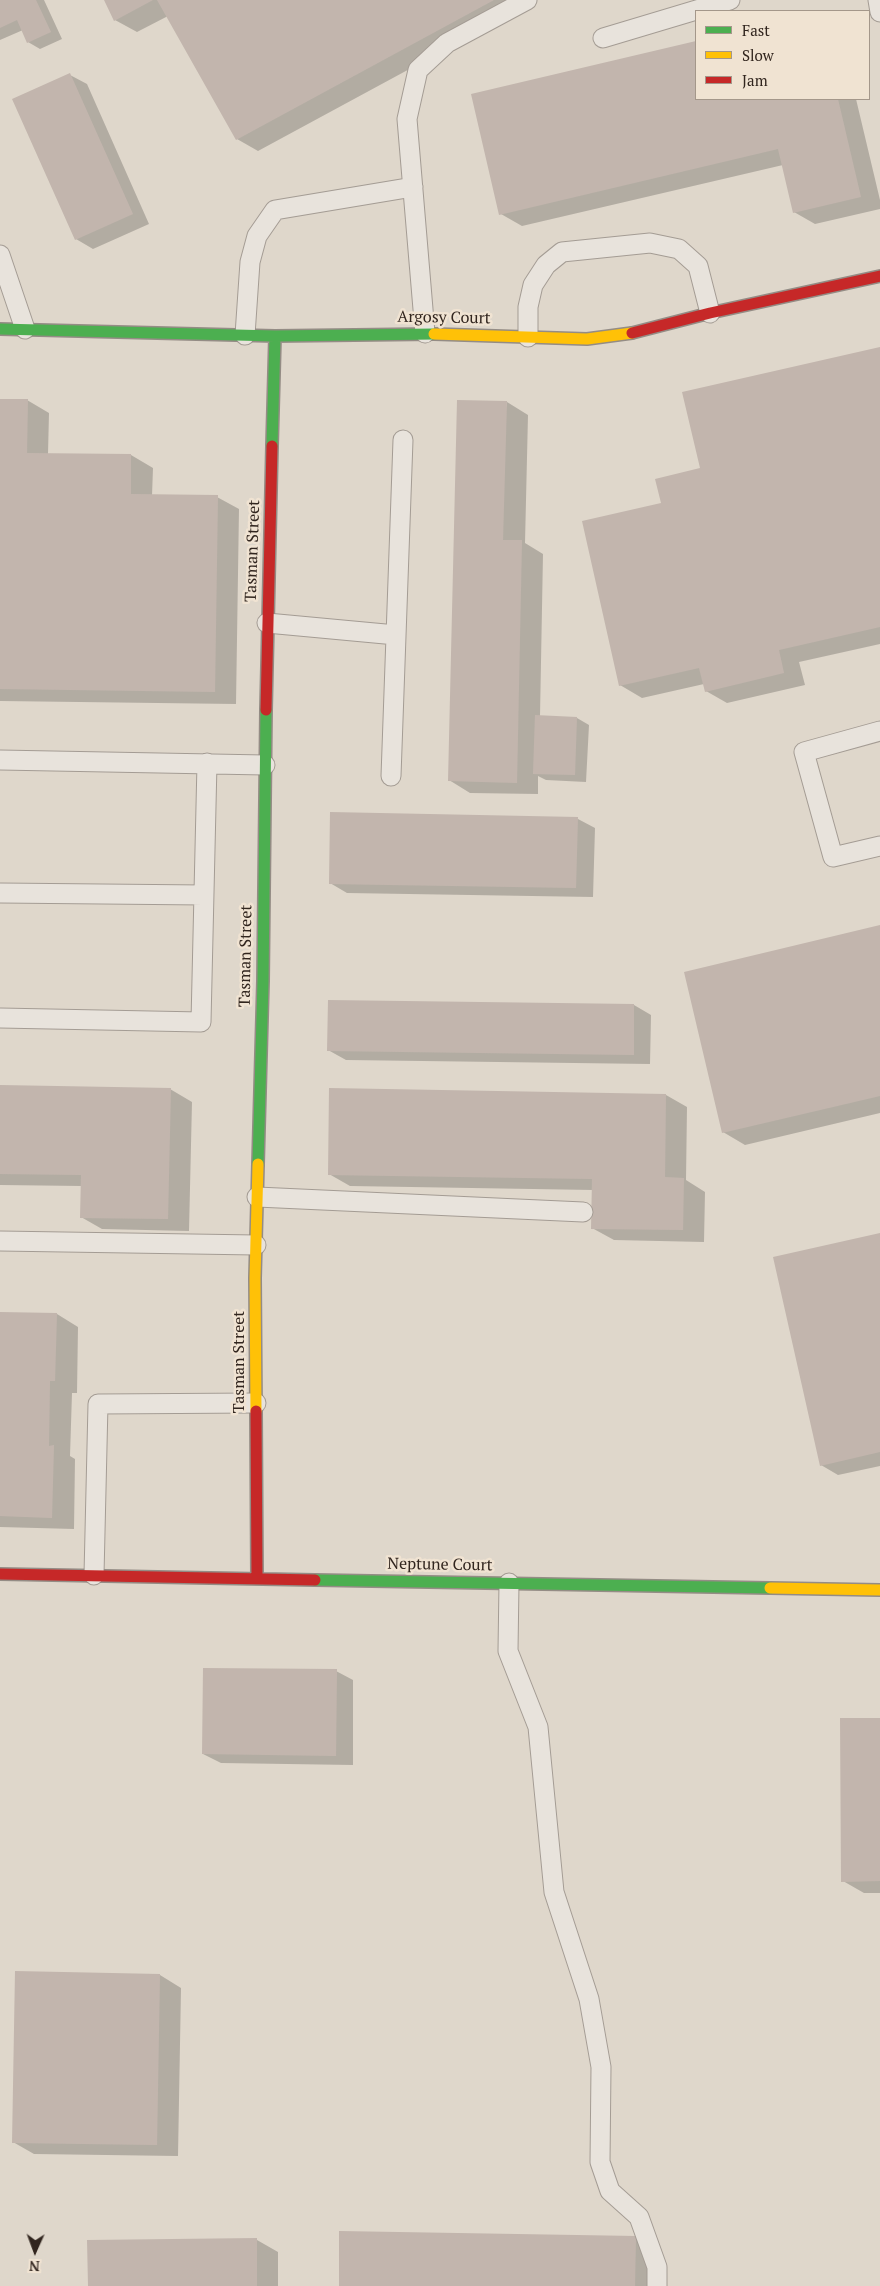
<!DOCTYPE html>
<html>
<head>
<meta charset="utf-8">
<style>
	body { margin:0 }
	#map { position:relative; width:880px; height:2286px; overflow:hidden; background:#dfd7cb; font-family:"PT Serif",serif }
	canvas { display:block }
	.legend { position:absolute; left:695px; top:10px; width:175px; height:90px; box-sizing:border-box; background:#f0e3d2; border:1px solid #a4978a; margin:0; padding:6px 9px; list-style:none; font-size:15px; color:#31251e }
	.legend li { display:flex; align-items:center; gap:10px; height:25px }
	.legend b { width:25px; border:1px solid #a4978a }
	.north { position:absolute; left:10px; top:2226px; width:50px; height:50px; -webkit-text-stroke:4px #f0e3d2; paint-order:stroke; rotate:182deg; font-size:14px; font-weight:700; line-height:20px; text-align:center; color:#31251e }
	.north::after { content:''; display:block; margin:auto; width:18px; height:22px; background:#31251e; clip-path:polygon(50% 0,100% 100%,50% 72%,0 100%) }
</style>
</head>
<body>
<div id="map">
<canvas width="880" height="2286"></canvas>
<ul class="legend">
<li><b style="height:6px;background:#4caf50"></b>Fast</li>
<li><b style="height:6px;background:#ffc107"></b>Slow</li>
<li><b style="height:6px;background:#c62828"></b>Jam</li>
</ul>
<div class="north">N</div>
</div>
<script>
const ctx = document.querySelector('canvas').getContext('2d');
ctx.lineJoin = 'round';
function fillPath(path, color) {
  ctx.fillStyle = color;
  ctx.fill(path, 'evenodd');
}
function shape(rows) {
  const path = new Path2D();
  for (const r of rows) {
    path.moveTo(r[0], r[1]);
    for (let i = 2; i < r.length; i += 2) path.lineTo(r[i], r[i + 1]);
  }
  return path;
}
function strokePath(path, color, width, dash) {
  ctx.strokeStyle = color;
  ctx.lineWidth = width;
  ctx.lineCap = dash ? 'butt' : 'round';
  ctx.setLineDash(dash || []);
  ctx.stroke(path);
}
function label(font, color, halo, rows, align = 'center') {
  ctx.font = font + ' "PT Serif",serif';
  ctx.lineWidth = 5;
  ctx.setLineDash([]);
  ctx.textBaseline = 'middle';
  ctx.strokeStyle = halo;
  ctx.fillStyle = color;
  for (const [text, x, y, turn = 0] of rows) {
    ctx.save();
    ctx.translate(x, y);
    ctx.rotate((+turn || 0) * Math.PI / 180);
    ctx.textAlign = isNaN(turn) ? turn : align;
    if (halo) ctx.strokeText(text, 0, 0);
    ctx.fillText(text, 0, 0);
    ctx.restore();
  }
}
const shadow = shape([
	[0,0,44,0,62,39,40,49,28,42,23,30,0,40],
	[105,0,537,0,258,151,237,139,168,16,137,32,115,20],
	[696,43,696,99,856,99,880,200,880,209,815,224,794,212,783,165,522,226,501,214,472,95],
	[70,75,87,84,149,224,93,249,76,239],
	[880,349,880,644,799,662,805,685,727,703,706,691,704,684,642,698,620,685,663,504,701,469],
	[0,400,27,400,49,413,48,454,131,455,153,468,152,496,217,497,239,509,236,704,0,701],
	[507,402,528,415,525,543,543,554,540,716,577,718,589,725,586,782,546,780,538,776,538,794,470,793,449,780],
	[578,819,595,828,593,897,347,893,330,883],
	[880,927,880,1113,745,1145,723,1132],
	[329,1001,634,1005,651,1015,650,1064,346,1060,328,1050],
	[0,1086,170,1089,192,1102,189,1231,102,1229,81,1217,82,1186,0,1185],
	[666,1095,687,1107,686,1180,705,1192,704,1242,614,1240,592,1228,593,1190,350,1186,329,1174],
	[880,1234,880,1466,838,1475,821,1465],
	[0,1313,57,1314,78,1327,77,1393,72,1393,70,1456,75,1459,74,1529,0,1527],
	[336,1671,353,1680,353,1765,221,1763,203,1754],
	[880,1719,880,1893,864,1893,843,1881],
	[160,1975,181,1988,178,2156,34,2154,13,2142],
	[635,2237,657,2249,656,2286,340,2286],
	[257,2240,278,2252,278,2286,89,2286]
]);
const building = shape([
	[0,0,36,0,51,32,27,43,17,20,0,28],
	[104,0,153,0,114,21],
	[157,0,494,0,236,140],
	[696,41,696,99,838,99,861,197,793,213,778,149,499,215,471,94],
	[70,73,133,214,75,240,12,99],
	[880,347,880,627,779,650,784,673,705,692,699,668,619,686,582,521,661,503,655,479,700,468,682,392],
	[0,399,28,399,27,453,131,454,131,494,218,495,215,692,0,689],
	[457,400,507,401,503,540,522,540,517,783,448,781],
	[535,715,577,717,575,775,533,774],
	[330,812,578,817,576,888,329,884],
	[880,925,880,1096,722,1133,684,972],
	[328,1000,634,1004,634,1055,327,1051],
	[0,1085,171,1088,168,1219,80,1218,81,1175,0,1174],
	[329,1088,666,1094,665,1177,684,1178,683,1230,591,1229,592,1179,328,1175],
	[880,1233,880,1452,820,1466,773,1257],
	[0,1312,57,1313,55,1381,50,1381,49,1446,54,1445,52,1518,0,1516],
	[203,1668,337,1669,336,1756,202,1754],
	[840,1718,880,1718,880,1881,841,1882],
	[15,1971,160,1974,157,2145,12,2143],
	[339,2231,636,2236,635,2286,339,2286],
	[257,2238,257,2286,88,2286,87,2240]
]);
const lane = shape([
	[878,0,880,12],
	[603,38,730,0],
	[0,255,25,329],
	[425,333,407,119,418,70,447,43,527,0],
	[245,335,250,262,257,236,275,210,413,187],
	[528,337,528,307,533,285,546,265,562,252,650,243,679,249,698,266,710,313],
	[267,623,396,635],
	[880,731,804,752,833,857,880,846],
	[0,760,265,765],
	[391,776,403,440],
	[0,893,204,895],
	[0,1018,201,1022,207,763],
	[257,1197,583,1212],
	[0,1241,256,1245],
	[94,1575,98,1404,256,1403],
	[509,1583,508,1651,538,1727,554,1892,589,1999,601,2067,600,2162,610,2191,639,2217,657,2267,657,2286]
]);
const fast = shape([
	[0,329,275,336,434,334],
	[272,446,275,336],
	[258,1164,263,981,266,710],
	[315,1580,770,1588]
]);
const slow = shape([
	[434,334,587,339,632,333],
	[256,1411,255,1278,258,1164],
	[770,1588,880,1590]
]);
const jam = shape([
	[632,333,710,313,880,276],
	[266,710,272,446],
	[256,1411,257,1578],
	[0,1574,315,1580]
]);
const streetNames = [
	["Argosy Court",444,318,1],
	["Tasman Street",253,551,-88],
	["Tasman Street",246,956,-89],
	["Tasman Street",239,1362,-90],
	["Neptune Court",440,1565,1]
];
fillPath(shadow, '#0003');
fillPath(building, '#c2b5ad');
strokePath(lane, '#a49c94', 21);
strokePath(fast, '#948c85', 14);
strokePath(slow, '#948c85', 14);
strokePath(jam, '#948c85', 14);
strokePath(lane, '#e8e3dc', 19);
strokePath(fast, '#4caf50', 11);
strokePath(slow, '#ffc107', 11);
strokePath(jam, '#c62828', 11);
label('16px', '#31251e', '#f0e3d2', streetNames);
</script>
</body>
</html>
